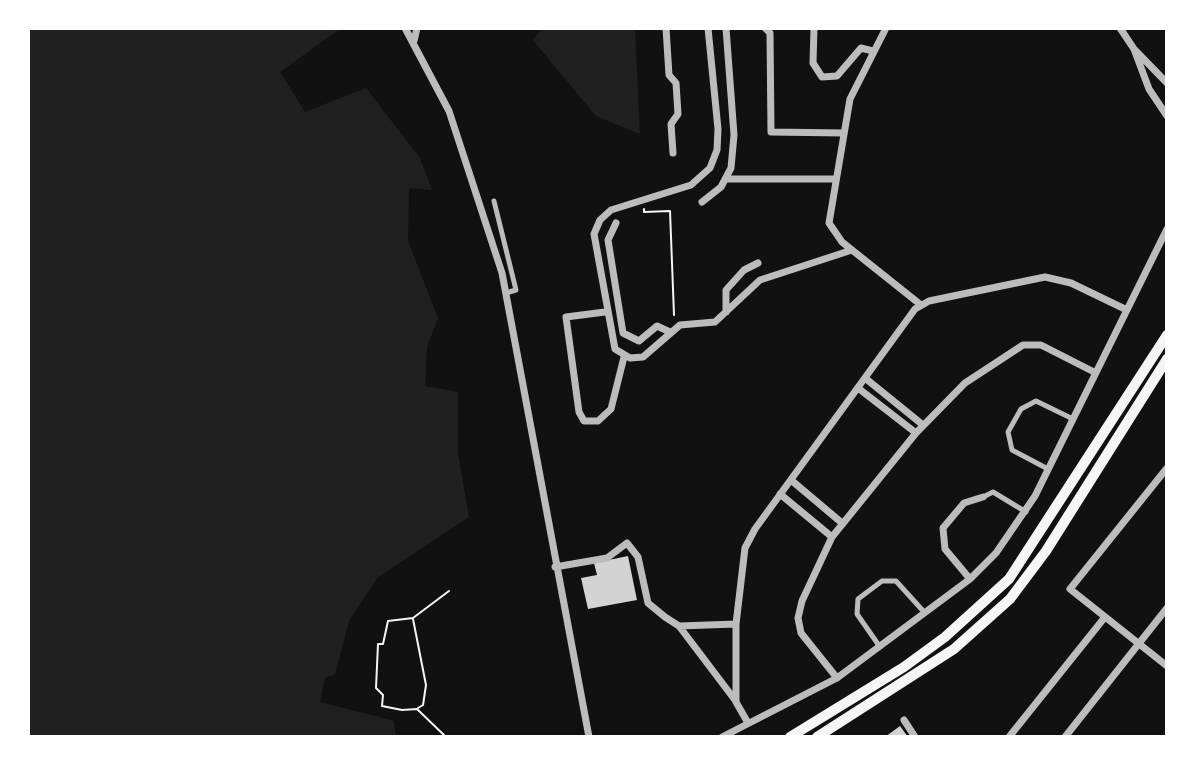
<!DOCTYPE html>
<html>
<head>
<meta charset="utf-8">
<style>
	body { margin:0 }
	#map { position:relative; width:1195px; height:765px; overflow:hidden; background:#111; font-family:"Work Sans",sans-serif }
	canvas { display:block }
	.frame { position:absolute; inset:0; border:30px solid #fff; pointer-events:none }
</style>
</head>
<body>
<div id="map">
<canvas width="1195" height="765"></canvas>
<div class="frame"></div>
</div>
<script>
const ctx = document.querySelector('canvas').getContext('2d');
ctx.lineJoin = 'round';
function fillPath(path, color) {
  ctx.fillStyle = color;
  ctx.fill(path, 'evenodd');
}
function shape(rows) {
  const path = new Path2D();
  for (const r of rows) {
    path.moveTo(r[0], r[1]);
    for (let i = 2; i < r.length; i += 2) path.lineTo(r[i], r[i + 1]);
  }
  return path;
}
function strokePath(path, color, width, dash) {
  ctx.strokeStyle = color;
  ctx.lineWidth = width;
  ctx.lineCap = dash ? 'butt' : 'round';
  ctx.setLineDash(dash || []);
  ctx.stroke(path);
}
const green = shape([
	[28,28,341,28,280,72,305,112,366,88,420,158,432,190,409,188,408,241,438,318,427,347,425,386,458,392,458,454,469,517,378,577,349,621,335,675,325,677,320,702,394,721,396,737,28,737],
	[543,28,635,28,640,134,596,116,533,40]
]);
const building = shape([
	[628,556,637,600,588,609,581,578,597,575,594,563],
	[900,726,908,737,885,737]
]);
const path = shape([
	[644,209,644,212,670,211,674,315],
	[413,619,426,685,423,705,418,708],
	[446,737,417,709,402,710,382,706,383,695,376,688,378,644,383,644,388,621,413,618,449,591]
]);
const pedestrian = shape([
	[494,201,516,290,506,293],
	[1048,469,1012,450,1008,432,1021,409,1036,401,1073,419],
	[983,497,993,492,1026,512],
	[880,647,857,614,858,599,882,581,896,581,925,613]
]);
const minor = shape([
	[405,28,449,111,502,273,589,737],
	[666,28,669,75,676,83,678,114,671,124,673,153],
	[708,28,718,129,717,150,710,168,691,185,611,210,600,220,594,234,615,349,630,358,643,357,680,325,715,322,760,280,852,250],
	[765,28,770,33,771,132,844,133],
	[814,28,813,63,822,77,837,76,861,48,873,51],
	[886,28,850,99,829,223,842,242,921,305],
	[1120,28,1134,49,1167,83],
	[414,41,417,28],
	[1134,49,1149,89,1167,116],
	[727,179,835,179],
	[702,202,721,187,731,168,734,135,726,28],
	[616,223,608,240,623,333,639,341,657,326,670,332],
	[605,312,566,317,579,412,584,421,598,421,611,409,624,357],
	[726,312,726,290,744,270,758,263],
	[865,378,923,425],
	[858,388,916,433],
	[1167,468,1070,589,1167,666],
	[791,480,842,523],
	[780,494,832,537],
	[555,567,607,558,627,543,638,557,648,603,665,617,679,626,736,624],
	[970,579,945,549,943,528,964,503,983,497],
	[679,626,735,700],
	[837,678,801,633,798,618,802,601,832,537,916,433,965,383,1023,345,1041,345,1096,373],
	[904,720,915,737],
	[748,723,736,702,736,624,745,548,755,529,915,309,929,301,1045,277,1071,283,1127,310],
	[722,737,837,678,970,579,996,553,1035,496,1167,229],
	[1009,737,1105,617],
	[1065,737,1167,608]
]);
const secondary = shape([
	[790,737,904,667,945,637,1009,579,1167,335],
	[817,737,954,649,1010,599,1046,551,1167,359]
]);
fillPath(green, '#202020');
fillPath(building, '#d3d3d3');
strokePath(path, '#f5f5f5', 2);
strokePath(pedestrian, '#bcbcbc', 5);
strokePath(minor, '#bcbcbc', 7);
strokePath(secondary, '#f5f5f5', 10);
</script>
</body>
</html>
